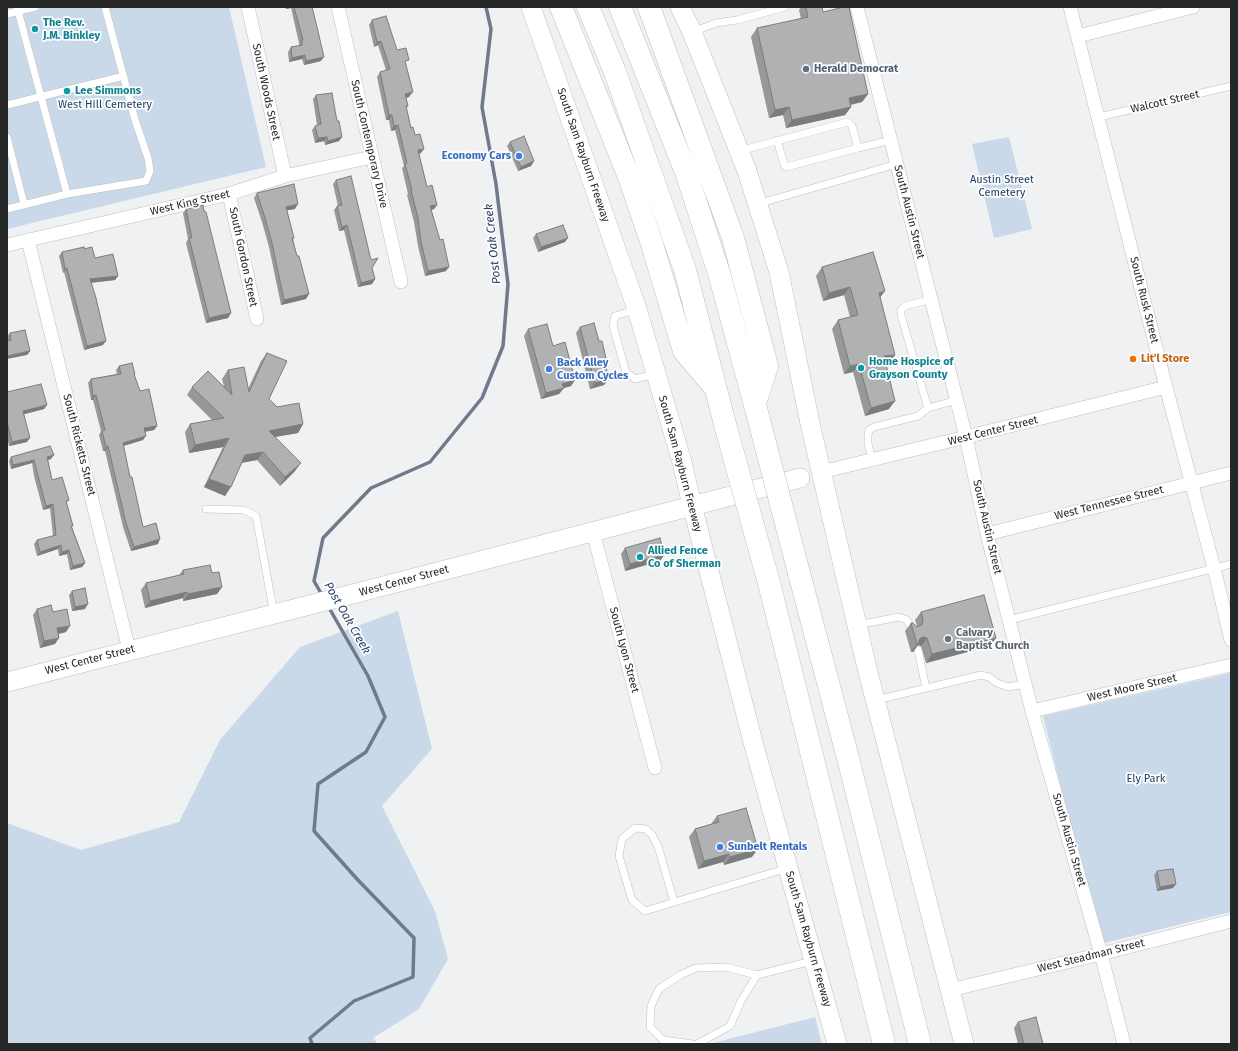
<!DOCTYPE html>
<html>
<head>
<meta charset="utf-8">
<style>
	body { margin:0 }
	#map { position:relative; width:1238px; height:1051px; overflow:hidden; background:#f0f1f3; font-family:"Fira Sans",sans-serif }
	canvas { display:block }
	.frame { position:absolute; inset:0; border:8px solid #262727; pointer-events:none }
</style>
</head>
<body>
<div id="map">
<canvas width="1238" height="1051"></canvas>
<div class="frame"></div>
</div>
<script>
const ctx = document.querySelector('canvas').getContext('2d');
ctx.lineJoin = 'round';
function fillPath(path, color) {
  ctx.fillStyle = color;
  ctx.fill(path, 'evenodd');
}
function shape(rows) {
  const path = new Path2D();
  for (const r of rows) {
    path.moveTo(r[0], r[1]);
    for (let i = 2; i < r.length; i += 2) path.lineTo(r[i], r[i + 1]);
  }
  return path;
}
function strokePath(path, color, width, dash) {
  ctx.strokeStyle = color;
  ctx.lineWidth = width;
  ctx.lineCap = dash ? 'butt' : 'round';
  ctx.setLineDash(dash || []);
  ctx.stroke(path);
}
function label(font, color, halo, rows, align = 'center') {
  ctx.font = font + ' "Fira Sans",sans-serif';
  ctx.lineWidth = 3.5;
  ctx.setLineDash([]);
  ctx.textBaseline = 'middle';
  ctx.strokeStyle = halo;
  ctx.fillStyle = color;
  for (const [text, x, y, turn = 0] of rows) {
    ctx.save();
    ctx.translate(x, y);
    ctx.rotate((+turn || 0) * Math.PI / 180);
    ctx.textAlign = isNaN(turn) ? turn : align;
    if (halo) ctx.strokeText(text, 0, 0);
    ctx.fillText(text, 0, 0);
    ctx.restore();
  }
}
const green = shape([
	[7,7,229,7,266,167,7,229],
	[1009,137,1032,229,994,238,972,144],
	[398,611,432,749,382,806,435,911,448,959,419,1009,373,1038,378,1044,7,1044,7,823,81,850,179,822,220,740,300,647],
	[1231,673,1231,912,1100,944,1043,716],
	[815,1017,822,1044,709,1044]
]);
const stream = shape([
	[322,595,314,581,323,538,371,488,430,462,482,398,503,346,508,284,496,184,482,107,491,29,486,7],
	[312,1044,310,1038,354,1001,413,977,414,938,357,879,314,831,318,784,366,752,385,717,368,676,328,606]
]);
const lane = shape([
	[17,7,67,194],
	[7,14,35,7],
	[692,32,716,23,737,20,785,7],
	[7,105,124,76],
	[1099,117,1231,86],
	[7,137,24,204],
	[777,140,784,164,786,167,858,148],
	[739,151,848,122,852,126,858,148,891,140],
	[757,204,897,164],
	[7,209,67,194,146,181,150,171,148,158,135,120,105,7],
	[637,309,615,316,613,326,626,372,635,379,655,374],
	[928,408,901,315,901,310,905,306,932,299],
	[872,460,868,444,868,435,869,430,874,427,918,416,928,408,957,400],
	[206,509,244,510,256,516,274,614],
	[1009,620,1231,564],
	[857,625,899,617,907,620,912,630],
	[918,650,926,688],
	[876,700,981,675,989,677,997,683,1008,687,1025,684],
	[674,902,658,846,652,835,646,829,635,828,622,839,619,856,632,900,645,911,788,868],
	[693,1044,663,1040,650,1027,651,1006,659,989,680,975,696,968,726,967,757,975,812,961],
	[697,1044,730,1026,741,1001,757,975]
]);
const street = shape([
	[248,7,285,176],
	[338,7,401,282],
	[857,7,966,437,987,534,1009,620,1032,711,1101,954,1124,1044],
	[1070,7,1166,387,1214,568,1231,640],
	[1078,36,1193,7],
	[229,194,257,319],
	[28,240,129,650],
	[7,245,229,194,285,176,372,157],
	[821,472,966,437,1166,387],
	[593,532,655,768],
	[987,534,1231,473],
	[1032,711,1231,665],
	[950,990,1101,954,1231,921]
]);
const secondary = shape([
	[531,7,637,309,682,462,692,505,753,742,837,1044],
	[680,7,692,32,747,171,779,272,811,428,866,664,964,1044],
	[7,682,345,596,800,478]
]);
const highway = shape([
	[561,7,629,177,652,244,684,351,712,384],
	[588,7,615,72,685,270,726,428],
	[620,7,686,172,719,273,759,420],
	[649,7,733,238,767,366,755,403],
	[799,573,848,758,920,1044],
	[769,583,884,1044]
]);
const highwayBridge = shape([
	[759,420,799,573],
	[726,428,769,583]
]);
const wall = shape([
	[285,7,312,7,321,61,304,65,302,59,289,62,288,52,291,47,299,46,299,43,291,8,286,9],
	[801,7,822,7,823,12,868,94,862,102,851,105,851,107,845,115,786,128,783,115,769,118,751,37,757,28,801,19,799,10],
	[372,20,397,50,406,64,409,97,406,98,408,106,406,108,411,128,415,135,421,153,419,154,427,187,437,205,434,209,431,210,446,271,425,276,418,246,414,222,407,195,408,194,402,168,404,166,395,130,391,131,389,120,386,120,377,77,380,72,386,70,378,45,374,47,369,25],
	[316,95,337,121,342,137,339,141,325,145,324,141,315,143,312,130,315,126,317,125,313,99],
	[510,142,534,161,531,166,518,171,507,146],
	[336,180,372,268,375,279,372,284,358,287,344,230,339,231,334,210,337,206,338,206,333,184],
	[257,193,295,209,287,210,306,299,281,305,269,247,262,222,254,198],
	[186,209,204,211,231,313,228,318,206,323,186,243,188,239,183,213],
	[536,234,565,242,538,252,533,238],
	[84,249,118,276,115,280,91,283,103,345,84,350,64,272,63,273,59,256,62,252],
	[822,267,880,298,895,355,889,363,885,363,889,409,865,416,853,372,844,374,832,329,838,320,850,317,844,295,823,301,816,276],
	[580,327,604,361,609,379,604,385,590,389,576,333],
	[528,329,553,346,575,380,571,386,564,388,559,394,541,399,524,336],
	[10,333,30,351,27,355,8,341,7,337],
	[267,353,269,399,277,407,303,424,298,433,275,437,295,471,280,486,257,460,242,463,225,496,204,487,223,447,189,453,185,432,190,424,212,420,187,395,192,387,224,387,222,379,228,370,248,389,261,361],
	[119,366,135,374,134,375,140,391,157,426,154,430,145,432,143,440,123,446,130,477,143,527,158,544,131,551,123,527,105,451,103,451,99,435,101,431,93,400,91,400,88,383,91,379,117,374,116,370],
	[7,392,47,405,44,409,24,414,27,442,9,446,7,437],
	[11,457,51,459,48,460,52,480,69,500,66,503,72,527,85,563,82,567,70,570,67,554,59,556,58,549,37,556,34,544,37,540,53,536,50,508,43,510,34,476,32,463,11,469,9,461],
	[625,548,664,555,660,561,625,571,621,554],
	[183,570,212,573,222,587,217,594,183,601,183,598,145,608,141,590,146,583,179,575],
	[72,591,85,609,72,611,69,595],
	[37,609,53,612,66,632,59,634,55,644,40,648,33,615],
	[921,612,990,646,926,663,921,646,918,645,913,652,911,652,905,631,911,623,917,626,915,620],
	[717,816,752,857,724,865,723,862,698,869,689,837,695,829,711,824],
	[1157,871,1173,888,1157,891,1154,875],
	[1018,1022,1043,1044,1018,1044,1014,1028]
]);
const shadedWall = shape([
	[287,7,291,7,291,8,286,9],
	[381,41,378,45,374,47,377,42],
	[305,55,302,59,289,62,292,58],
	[324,57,321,61,304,65,306,61],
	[413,92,409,97,402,99,405,94],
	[868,94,862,102,843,106,849,98],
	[789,107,783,115,769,118,775,110],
	[851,107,845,115,786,128,792,120],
	[389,115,392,115,389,120,386,120],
	[398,125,395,130,391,131,394,126],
	[327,137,324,141,315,143,318,138],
	[342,137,339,141,325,145,328,141],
	[424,149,421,153,415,155,418,150],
	[534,161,531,166,518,171,521,167],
	[298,204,295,209,283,211,286,207],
	[437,205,434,209,427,211,430,206],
	[347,225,344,230,339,231,342,227],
	[568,238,565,242,538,252,541,247],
	[449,267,446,271,425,276,428,271],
	[67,268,64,272,63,273,65,269],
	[118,276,115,280,87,283,90,279],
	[375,279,372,284,358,287,361,283],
	[850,287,844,295,823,301,829,293],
	[885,291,879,299,879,293],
	[309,294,306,299,281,305,284,300],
	[231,313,228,318,206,323,209,318],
	[106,341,103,345,84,350,87,346],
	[30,351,27,355,7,359,7,356],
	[895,355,889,363,878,365,884,356],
	[859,364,853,372,844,374,850,366],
	[609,379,604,385,590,389,595,383],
	[575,380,571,386,564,388,559,394,541,399,546,393,562,384],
	[96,395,93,400,91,400,93,396],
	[895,401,889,409,865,416,871,408],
	[47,405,44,409,21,415,23,411],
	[303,424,298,433,263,439,269,431],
	[157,426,154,430,141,432,144,428],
	[146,436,143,440,120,447,123,443],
	[30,438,27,442,9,446,12,442],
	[229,438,223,447,189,453,195,445],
	[108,446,105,451,103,451,106,447],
	[263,452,257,460,239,463,245,455],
	[54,455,51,459,44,461,47,457],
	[34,460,32,463,11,469,13,465],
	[301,463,295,471,280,486,285,477],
	[209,479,231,487,225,496,204,487],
	[53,504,50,508,43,510,46,506],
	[160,539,158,544,131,551,134,547],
	[61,545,58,549,37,556,40,552],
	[69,550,67,554,59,556,62,552],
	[664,555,660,561,625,571,630,564],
	[85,563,82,567,70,570,73,566],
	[222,587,217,594,183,601,188,594],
	[187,592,183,598,145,608,150,601],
	[88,604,85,609,72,611,75,607],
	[70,626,66,632,53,635,57,628],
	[923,637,927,638,921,646,918,645,913,652,911,652,921,638],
	[59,638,55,644,40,648,44,641],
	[996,638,990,646,926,663,932,654],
	[758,849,752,857,724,865,730,857],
	[729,854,723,862,698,869,704,861],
	[1176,884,1173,888,1157,891,1160,887]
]);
const building = shape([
	[294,7,312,7,317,27,324,57,306,61,305,55,292,58,291,47,302,45,302,40,303,40,294,7],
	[806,7,822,7,823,12,844,7,849,7,868,94,849,98,851,107,792,120,789,107,775,110,757,28,808,17,806,7],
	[386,16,397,50,406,48,409,60,405,61,413,92,405,94,408,106,406,106,411,128,413,127,415,135,420,134,424,149,418,150,427,187,432,185,437,205,430,206,440,240,443,239,449,267,428,271,421,242,418,218,411,190,412,190,405,164,407,163,398,125,394,126,392,115,389,115,380,72,390,69,381,41,377,42,372,20,386,16],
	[332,93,337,121,339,121,342,137,328,141,327,137,318,138,315,126,321,124,316,95,332,93],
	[524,136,534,161,521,167,510,142,524,136],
	[351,176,371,260,378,258,372,268,375,279,361,283,347,225,342,227,337,206,342,205,336,180,351,176],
	[294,184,298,204,286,207,294,238,292,238,297,256,299,256,309,294,284,300,272,243,265,218,257,193,294,184],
	[203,205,204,211,206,212,231,313,209,318,189,238,192,238,186,209,203,205],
	[563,225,568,238,541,247,536,234,563,225],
	[84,247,84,249,92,247,95,258,113,254,118,276,90,279,96,298,106,341,87,346,67,268,65,269,62,252,84,247],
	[873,252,885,291,879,293,895,355,884,356,895,401,871,408,859,364,850,366,838,320,858,315,850,287,829,293,822,267,873,252],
	[594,323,599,341,602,341,606,358,604,359,609,379,595,383,580,327,594,323],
	[547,324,553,346,565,342,575,380,562,384,564,388,546,393,528,329,547,324],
	[25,330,30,351,7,356,7,341,11,340,10,333,25,330],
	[267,353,287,361,269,399,277,407,299,403,303,424,269,431,301,463,285,477,263,452,245,455,231,487,209,479,229,438,195,445,190,424,224,418,192,387,208,371,232,395,228,370,244,367,249,392,267,353],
	[132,363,135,374,134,374,140,391,149,389,157,426,144,428,146,436,123,443,130,477,132,477,143,527,156,523,160,539,134,547,126,523,108,446,106,447,102,431,105,430,96,395,93,396,91,379,121,374,119,366,132,363],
	[41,384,47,405,23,411,30,438,12,442,7,422,7,392,41,384],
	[50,446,54,455,47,457,52,480,62,477,69,500,66,501,73,526,71,526,85,563,73,566,69,550,62,552,61,545,40,552,37,540,56,535,53,504,46,506,37,472,34,460,13,465,11,457,50,446],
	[660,538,664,555,630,564,625,548,660,538],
	[210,565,212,573,219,572,222,587,188,594,187,592,150,601,146,583,184,574,183,570,210,565],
	[85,588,88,604,75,607,72,591,85,588],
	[984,595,996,638,932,654,927,638,923,637,921,638,919,640,919,643,917,644,911,623,913,623,917,627,922,625,923,620,921,612,984,595],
	[51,605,53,612,67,609,70,626,57,628,59,638,44,641,37,609,51,605],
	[746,808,758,849,730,857,729,854,704,861,695,829,719,822,717,816,746,808],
	[1173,869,1176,884,1160,887,1157,871,1173,869],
	[1036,1017,1043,1044,1024,1044,1018,1022,1036,1017]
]);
const markers = [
	[35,29,4,"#0f9aa8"],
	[806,69,4,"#5c6f8a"],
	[67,91,4,"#0f9aa8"],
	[519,156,4,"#3f7fe0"],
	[1133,359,4,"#e8710a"],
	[861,368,4,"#0f9aa8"],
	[549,369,4,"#3f7fe0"],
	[640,557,4,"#0f9aa8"],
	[948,639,4,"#6b7280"],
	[720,847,4,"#3f7fe0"]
];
const cultureNames = [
	["The Rev.",43,23],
	["J.M. Binkley",43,36],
	["Lee Simmons",75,91],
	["Home Hospice of",869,362],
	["Grayson County",869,375],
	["Allied Fence",648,551],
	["Co of Sherman",648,564]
];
const serviceNames = [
	["Herald Democrat",814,69]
];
const streetNames = [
	["South Woods Street",266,92,78],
	["Walcott Street",1165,102,-13],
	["South Contemporary Drive",369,144,77],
	["South Sam Rayburn Freeway",583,155,71],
	["West King Street",190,203,-13],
	["South Austin Street",909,212,76],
	["South Gordon Street",243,257,78],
	["South Rusk Street",1144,300,76],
	["West Center Street",993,431,-14],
	["South Ricketts Street",79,445,76],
	["South Sam Rayburn Freeway",680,464,75],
	["West Tennessee Street",1109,503,-14],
	["South Austin Street",987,527,77],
	["West Center Street",404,581,-15],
	["South Lyon Street",624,650,75],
	["West Center Street",90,660,-14],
	["West Moore Street",1132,688,-13],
	["South Austin Street",1069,840,74],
	["South Sam Rayburn Freeway",808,939,74],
	["West Steadman Street",1091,956,-14]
];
const parkNames = [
	["West Hill Cemetery",105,105],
	["Austin Street",1002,180],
	["Cemetery",1002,193],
	["Ely Park",1146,779]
];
const shopNames = [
	["Economy Cars",511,156,"right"],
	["Back Alley",557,363],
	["Custom Cycles",557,376],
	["Sunbelt Rentals",728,847]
];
const foodNames = [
	["Lit'l Store",1141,359]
];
const worshipNames = [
	["Calvary",956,633],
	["Baptist Church",956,646]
];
const waterNames = [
	["Post Oak Creek",493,244,-96],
	["Post Oak Creek",347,618,60]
];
fillPath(green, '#c9d9ea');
strokePath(stream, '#707a8c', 3.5);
strokePath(lane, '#bdbfc0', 8);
strokePath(street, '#bdbfc0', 14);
strokePath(secondary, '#bdbfc0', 20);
strokePath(highway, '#bdbfc0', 23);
strokePath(lane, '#fff', 7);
strokePath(street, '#fff', 13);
strokePath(secondary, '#fff', 19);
strokePath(highway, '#fff', 22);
strokePath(highwayBridge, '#bdbfc0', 23, []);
strokePath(highwayBridge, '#fff', 22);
fillPath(wall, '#97989a');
fillPath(shadedWall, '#7b7c7d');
fillPath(building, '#b0b1b3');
strokePath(building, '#7b7c7d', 1);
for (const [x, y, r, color] of markers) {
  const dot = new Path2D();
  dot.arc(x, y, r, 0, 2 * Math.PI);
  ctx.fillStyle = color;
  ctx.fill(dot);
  strokePath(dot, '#fefeff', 1.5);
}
label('bold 11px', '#0d838f', '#fefeff', cultureNames, 'left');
label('bold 11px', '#4e5e75', '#fefeff', serviceNames, 'left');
label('11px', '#262727', '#fefeff', streetNames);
label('11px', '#183b5d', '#fefeff', parkNames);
label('bold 11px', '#366cbe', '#fefeff', shopNames, 'left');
label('bold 11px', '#c56008', '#fefeff', foodNames, 'left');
label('bold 11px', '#5b616d', '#fefeff', worshipNames, 'left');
label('italic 12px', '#2e436a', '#fefeff', waterNames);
</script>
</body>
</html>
